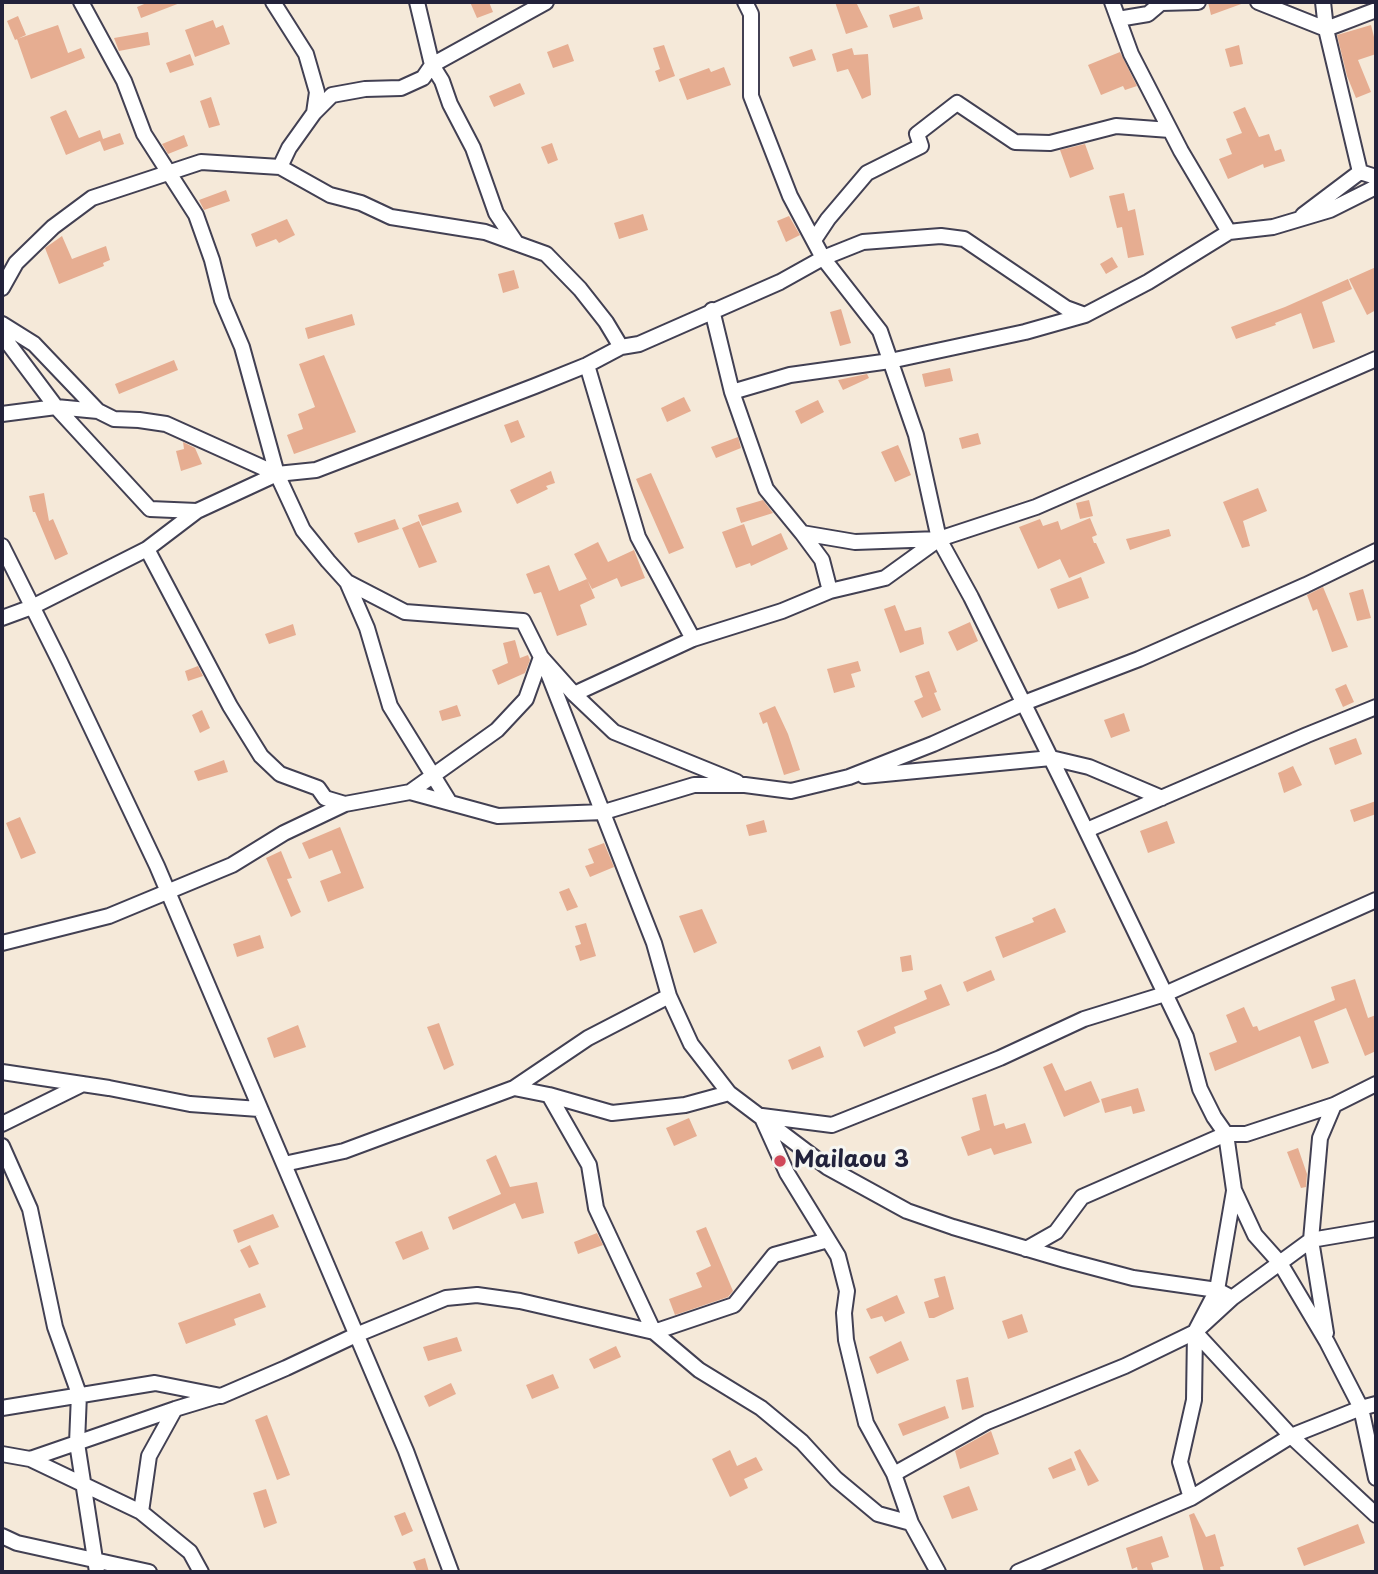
<!DOCTYPE html>
<html>
<head>
<meta charset="utf-8">
<style>
	body { margin:0 }
	#map { position:relative; width:1378px; height:1574px; overflow:hidden; background:#f5e9d9; font-family:"Playpen Sans",sans-serif }
	canvas { display:block }
	.frame { position:absolute; inset:0; border:4px solid #22223b; pointer-events:none }
</style>
</head>
<body>
<div id="map">
<canvas width="1378" height="1574"></canvas>
<div class="frame"></div>
</div>
<script>
const ctx = document.querySelector('canvas').getContext('2d');
ctx.lineJoin = 'round';
function fillPath(path, color) {
  ctx.fillStyle = color;
  ctx.fill(path, 'evenodd');
}
function shape(rows) {
  const path = new Path2D();
  for (const r of rows) {
    path.moveTo(r[0], r[1]);
    for (let i = 2; i < r.length; i += 2) path.lineTo(r[i], r[i + 1]);
  }
  return path;
}
function strokePath(path, color, width, dash) {
  ctx.strokeStyle = color;
  ctx.lineWidth = width;
  ctx.lineCap = dash ? 'butt' : 'round';
  ctx.setLineDash(dash || []);
  ctx.stroke(path);
}
function label(font, color, halo, rows, align = 'center') {
  ctx.font = font + ' "Playpen Sans",sans-serif';
  ctx.lineWidth = 6;
  ctx.setLineDash([]);
  ctx.textBaseline = 'middle';
  ctx.strokeStyle = halo;
  ctx.fillStyle = color;
  for (const [text, x, y, turn = 0] of rows) {
    ctx.save();
    ctx.translate(x, y);
    ctx.rotate((+turn || 0) * Math.PI / 180);
    ctx.textAlign = isNaN(turn) ? turn : align;
    if (halo) ctx.strokeText(text, 0, 0);
    ctx.fillText(text, 0, 0);
    ctx.restore();
  }
}
const building = shape([
	[149,2,180,2,180,3,141,18,137,7],
	[470,2,489,2,493,12,477,18],
	[835,2,856,2,868,27,846,34],
	[1208,2,1244,2,1244,3,1211,15],
	[919,6,923,19,893,28,889,15],
	[18,16,26,35,15,40,7,21],
	[213,20,216,28,223,25,230,44,195,57,185,30],
	[58,25,68,53,81,48,85,58,31,79,17,39],
	[1371,25,1376,45,1376,54,1358,60,1371,92,1356,98,1347,76,1337,35],
	[148,32,150,45,119,51,114,38],
	[568,44,574,61,553,68,547,52],
	[664,45,675,76,659,82,655,71,660,69,653,48],
	[1239,45,1243,64,1230,67,1225,49],
	[852,48,854,55,868,54,871,95,862,99,848,69,837,72,832,54],
	[812,49,816,60,793,67,789,57],
	[1120,52,1137,86,1125,90,1123,86,1101,95,1088,65],
	[190,54,194,65,170,73,166,63],
	[724,67,731,85,687,100,679,79,709,68,711,72],
	[520,83,525,94,494,107,489,96],
	[211,97,220,125,209,128,200,101],
	[1245,107,1259,137,1269,134,1275,151,1281,149,1285,161,1264,168,1263,164,1228,179,1219,159,1232,154,1226,139,1242,133,1233,112],
	[66,110,79,138,100,130,103,139,120,133,124,144,104,151,100,141,66,155,50,117],
	[184,135,188,146,168,154,162,144],
	[552,143,558,160,548,164,541,147],
	[1085,144,1094,169,1070,178,1060,150],
	[226,190,230,201,204,210,199,200],
	[1124,193,1128,211,1135,209,1144,255,1128,258,1122,227,1117,228,1109,196],
	[643,214,648,230,619,239,614,223],
	[789,216,800,235,786,242,777,221],
	[287,219,295,235,279,243,276,239,256,247,251,234],
	[62,236,72,259,106,246,110,260,103,263,104,266,59,284,45,248],
	[1112,257,1118,267,1106,274,1100,264],
	[1376,267,1376,310,1367,315,1349,279],
	[514,270,519,288,503,293,498,274],
	[1348,279,1352,289,1322,302,1335,342,1313,349,1301,313,1275,323,1276,325,1236,339,1231,327,1285,307],
	[841,309,851,343,840,346,830,312],
	[352,314,355,325,308,339,305,328],
	[324,355,356,432,294,454,287,435,303,429,298,414,315,407,299,364],
	[174,360,178,370,119,394,115,384],
	[950,368,953,381,925,387,922,374],
	[867,374,869,378,843,390,838,380],
	[684,397,691,411,667,422,661,408],
	[818,400,824,412,801,424,795,411],
	[518,420,525,437,511,443,504,425],
	[978,433,981,444,962,449,959,438],
	[738,437,741,448,716,458,711,447],
	[183,442,195,448,202,464,181,471,176,451,184,449],
	[898,445,911,475,895,482,881,452],
	[551,471,555,483,546,486,548,489,517,504,510,490],
	[651,473,684,548,669,554,636,479],
	[1258,488,1267,511,1243,521,1250,546,1242,548,1223,502],
	[44,493,49,521,53,519,68,554,55,560,35,512,33,512,29,496],
	[763,500,773,513,741,523,736,508],
	[1089,500,1093,516,1080,519,1076,503],
	[458,502,462,512,422,526,418,515],
	[1090,518,1097,535,1092,537,1094,543,1096,543,1105,563,1069,578,1060,559,1038,569,1019,527,1040,519,1043,526,1058,521,1061,530],
	[395,519,399,529,358,543,354,533],
	[419,521,437,562,419,568,402,528],
	[744,524,752,546,781,533,788,549,751,566,750,563,736,568,722,532],
	[1169,529,1171,536,1130,550,1126,539],
	[598,542,608,562,634,550,645,578,621,587,617,578,592,589,574,554],
	[549,565,559,591,587,579,595,598,580,605,587,625,557,636,541,592,534,594,526,574],
	[1081,577,1089,598,1058,609,1050,589],
	[1323,587,1348,647,1332,652,1317,609,1313,611,1307,595],
	[1363,589,1371,618,1357,621,1349,593],
	[895,605,905,631,921,627,924,644,900,653,884,609],
	[970,622,978,641,957,651,948,632],
	[293,624,296,635,269,644,265,634],
	[515,640,520,658,528,655,530,660,525,673,498,685,492,670,508,663,503,643],
	[858,661,861,671,851,674,855,687,834,693,827,669],
	[198,666,203,676,188,681,185,671],
	[929,671,937,692,934,693,941,710,922,718,914,701,923,697,915,676],
	[1346,684,1354,702,1343,707,1335,689],
	[457,705,461,716,442,721,439,711],
	[775,706,788,734,800,770,784,775,767,722,763,724,759,713],
	[202,710,210,728,200,733,192,715],
	[1124,713,1130,731,1111,738,1104,720],
	[1356,738,1362,754,1335,765,1329,748],
	[224,760,228,772,198,781,194,771],
	[1293,766,1302,785,1284,793,1278,773],
	[1376,801,1376,814,1354,822,1350,810],
	[20,817,36,853,21,859,6,823],
	[764,820,767,832,749,836,746,825],
	[1167,821,1175,843,1148,853,1140,831],
	[340,827,364,888,328,902,320,881,341,873,332,850,309,859,302,843],
	[604,843,614,867,590,877,585,866,594,863,588,849],
	[281,851,292,878,287,879,301,912,291,917,266,858],
	[569,888,578,907,567,911,559,892],
	[1055,908,1066,932,1003,958,995,937,1034,922,1032,918],
	[702,909,717,943,694,953,679,916],
	[586,923,596,956,580,961,575,946,581,944,575,926],
	[260,935,264,948,237,957,233,944],
	[911,955,913,970,902,972,900,957],
	[991,970,995,980,967,992,963,982],
	[1355,979,1368,1018,1376,1015,1376,1051,1365,1056,1346,1008,1314,1021,1329,1063,1312,1069,1300,1036,1215,1071,1209,1053,1237,1042,1226,1015,1244,1007,1253,1027,1257,1026,1259,1031,1335,1000,1331,987],
	[941,984,950,1005,894,1027,896,1033,864,1047,857,1031,927,999,924,991],
	[439,1023,454,1065,444,1070,427,1027],
	[298,1025,306,1047,274,1058,267,1038],
	[820,1046,824,1057,792,1070,788,1060],
	[1052,1063,1065,1091,1091,1081,1100,1102,1064,1117,1043,1067],
	[1138,1088,1145,1111,1133,1114,1131,1106,1105,1113,1101,1099],
	[986,1094,994,1126,1004,1123,1006,1129,1025,1123,1032,1143,994,1155,991,1148,968,1156,961,1137,980,1130,972,1098],
	[689,1118,697,1136,674,1146,666,1128],
	[1298,1148,1307,1174,1306,1187,1301,1188,1287,1152],
	[496,1155,510,1187,537,1182,544,1213,522,1219,515,1203,453,1230,448,1217,501,1194,486,1160],
	[273,1214,279,1227,238,1243,233,1230],
	[706,1227,733,1291,728,1297,675,1315,669,1299,702,1287,696,1273,711,1266,696,1231],
	[422,1231,429,1249,403,1260,395,1242],
	[597,1233,603,1245,578,1254,574,1242],
	[250,1245,259,1264,249,1268,240,1250],
	[945,1276,954,1309,934,1318,929,1318,924,1302,939,1297,934,1279],
	[260,1293,266,1307,234,1319,236,1325,186,1344,178,1323],
	[897,1295,905,1313,885,1322,882,1316,871,1319,866,1309],
	[1022,1314,1028,1332,1008,1339,1002,1321],
	[457,1337,462,1351,428,1361,423,1347],
	[901,1341,909,1360,877,1374,869,1357],
	[616,1346,621,1357,594,1369,589,1359],
	[553,1374,559,1388,532,1399,526,1385],
	[968,1377,974,1407,962,1410,956,1380],
	[451,1383,456,1394,429,1407,424,1396],
	[945,1406,949,1418,903,1436,898,1424],
	[267,1415,290,1475,277,1480,255,1420],
	[991,1431,999,1454,960,1469,955,1451],
	[1080,1449,1099,1481,1088,1486,1074,1452],
	[730,1450,737,1466,756,1457,763,1470,744,1479,748,1488,730,1497,712,1459],
	[1071,1458,1076,1470,1053,1479,1048,1468],
	[969,1486,978,1510,952,1519,943,1496],
	[266,1489,277,1523,264,1528,253,1493],
	[405,1512,413,1531,402,1536,394,1516],
	[1194,1513,1206,1537,1215,1534,1224,1566,1220,1567,1221,1572,1204,1572,1189,1515],
	[1358,1524,1365,1543,1304,1566,1297,1548],
	[1162,1536,1169,1557,1151,1563,1154,1572,1138,1572,1137,1567,1132,1569,1126,1548],
	[425,1558,429,1572,417,1572,413,1562]
]);
const street = shape([
	[81,2,124,81,144,134,196,215,212,260,222,300,242,347,277,474,303,530,328,561,347,582,405,612,523,621,541,657,574,694,614,732,737,782],
	[273,2,306,54,317,92,314,113],
	[417,2,432,65,442,81,450,104,473,148,496,213,515,241],
	[745,2,751,14,751,96,790,196,823,258,880,331,916,435,939,539,971,597,1070,797,1186,1037,1200,1089,1214,1117,1226,1134,1234,1190,1255,1235,1280,1263,1327,1342,1361,1408,1376,1478],
	[1112,2,1131,54,1181,151,1229,232],
	[1258,2,1326,29,1376,10],
	[1323,2,1326,29,1360,172,1376,177],
	[1118,19,1148,14,1161,3,1198,2],
	[280,167,289,148,314,113,332,95,365,89,401,88,423,78,432,65,546,2],
	[1303,215,1360,172],
	[814,240,828,219,867,173,921,146,917,134,957,103,1015,142,1050,143,1116,126,1170,130],
	[2,288,16,263,53,227,92,198,201,162,280,167,330,195,361,203,391,217,485,232,546,254,580,289,606,322,621,347],
	[712,310,732,392,766,489,802,533,855,542,939,539,1036,507,1376,359],
	[2,324,34,344,98,411,114,419,139,420,166,424,277,474],
	[2,335,56,407,150,509,197,511],
	[587,365,638,537,693,639],
	[732,392,790,375,890,361,1025,332,1085,315,1148,282,1229,232,1273,227,1330,210,1376,187],
	[2,414,56,407,98,411],
	[802,533,822,560,830,591],
	[2,546,60,662,157,866,406,1451,451,1572],
	[147,549,230,706,261,756,280,774,318,788,325,798,345,804],
	[347,582,367,628,390,706,450,803],
	[2,618,32,607,147,549,197,511,277,474,316,470,535,386,587,365,621,347,639,344,780,282,823,258,863,242,941,236,964,239,1066,308,1085,315],
	[546,668,654,943,669,996,691,1044,729,1093,827,1167,907,1211,953,1227,1065,1260,1133,1278,1217,1290,1232,1298],
	[574,694,693,639,782,611,830,591,885,578,939,539],
	[864,776,1051,758,1089,767,1162,798],
	[410,792,497,730,526,699,541,657],
	[1087,830,1307,735,1376,707],
	[2,943,109,916,232,865,284,833,345,804,410,792,498,816,604,812,694,785,745,785,791,791,849,777,933,744,1024,703,1139,659,1306,585,1376,551],
	[2,1072,109,1088,190,1104,259,1109],
	[514,1088,549,1095,612,1113,685,1105,729,1093],
	[549,1095,589,1165,596,1208,654,1332,734,1305,774,1255,828,1240],
	[762,1116,832,1125,1000,1058,1084,1019,1165,994,1376,900],
	[763,1120,787,1173,838,1256,847,1291,844,1313,846,1340,866,1423,894,1474,911,1523,938,1572],
	[2,1124,83,1084],
	[2,1146,30,1209,55,1327,79,1394,77,1443,97,1572],
	[284,1164,344,1151,514,1088,588,1038,669,996],
	[1026,1249,1056,1232,1082,1197,1226,1134,1246,1134,1334,1105,1376,1084],
	[1195,1332,1291,1436,1376,1515],
	[1326,1333,1311,1240,1320,1138,1334,1105],
	[2,1408,155,1383,221,1396,286,1368,356,1335,446,1298,477,1295,520,1301,654,1332,699,1370,761,1408,802,1442,836,1479,878,1514,911,1523],
	[2,1454,30,1459,141,1512,190,1552,201,1572],
	[30,1459,175,1409,218,1396],
	[894,1474,987,1422,1125,1366,1195,1332,1232,1298,1311,1240,1376,1229],
	[1191,1498,1180,1462,1194,1400,1195,1332,1217,1290,1234,1191],
	[141,1512,149,1456,175,1409],
	[2,1536,17,1543,149,1572],
	[1018,1572,1191,1498,1291,1436,1361,1408,1376,1404]
]);
const markers = [
	[780,1161,7,"#d1495b"]
];
const poiNames = [
	["Mailaou 3",794,1161]
];
fillPath(building, '#e6ad91');
strokePath(street, '#424053', 18);
strokePath(street, '#fff', 14);
for (const [x, y, r, color] of markers) {
  const dot = new Path2D();
  dot.arc(x, y, r, 0, 2 * Math.PI);
  ctx.fillStyle = color;
  ctx.fill(dot);
  strokePath(dot, '#f6f6f2', 2.5);
}
label('bold 23px', '#22223b', '#f6f6f2', poiNames, 'left');
</script>
</body>
</html>
